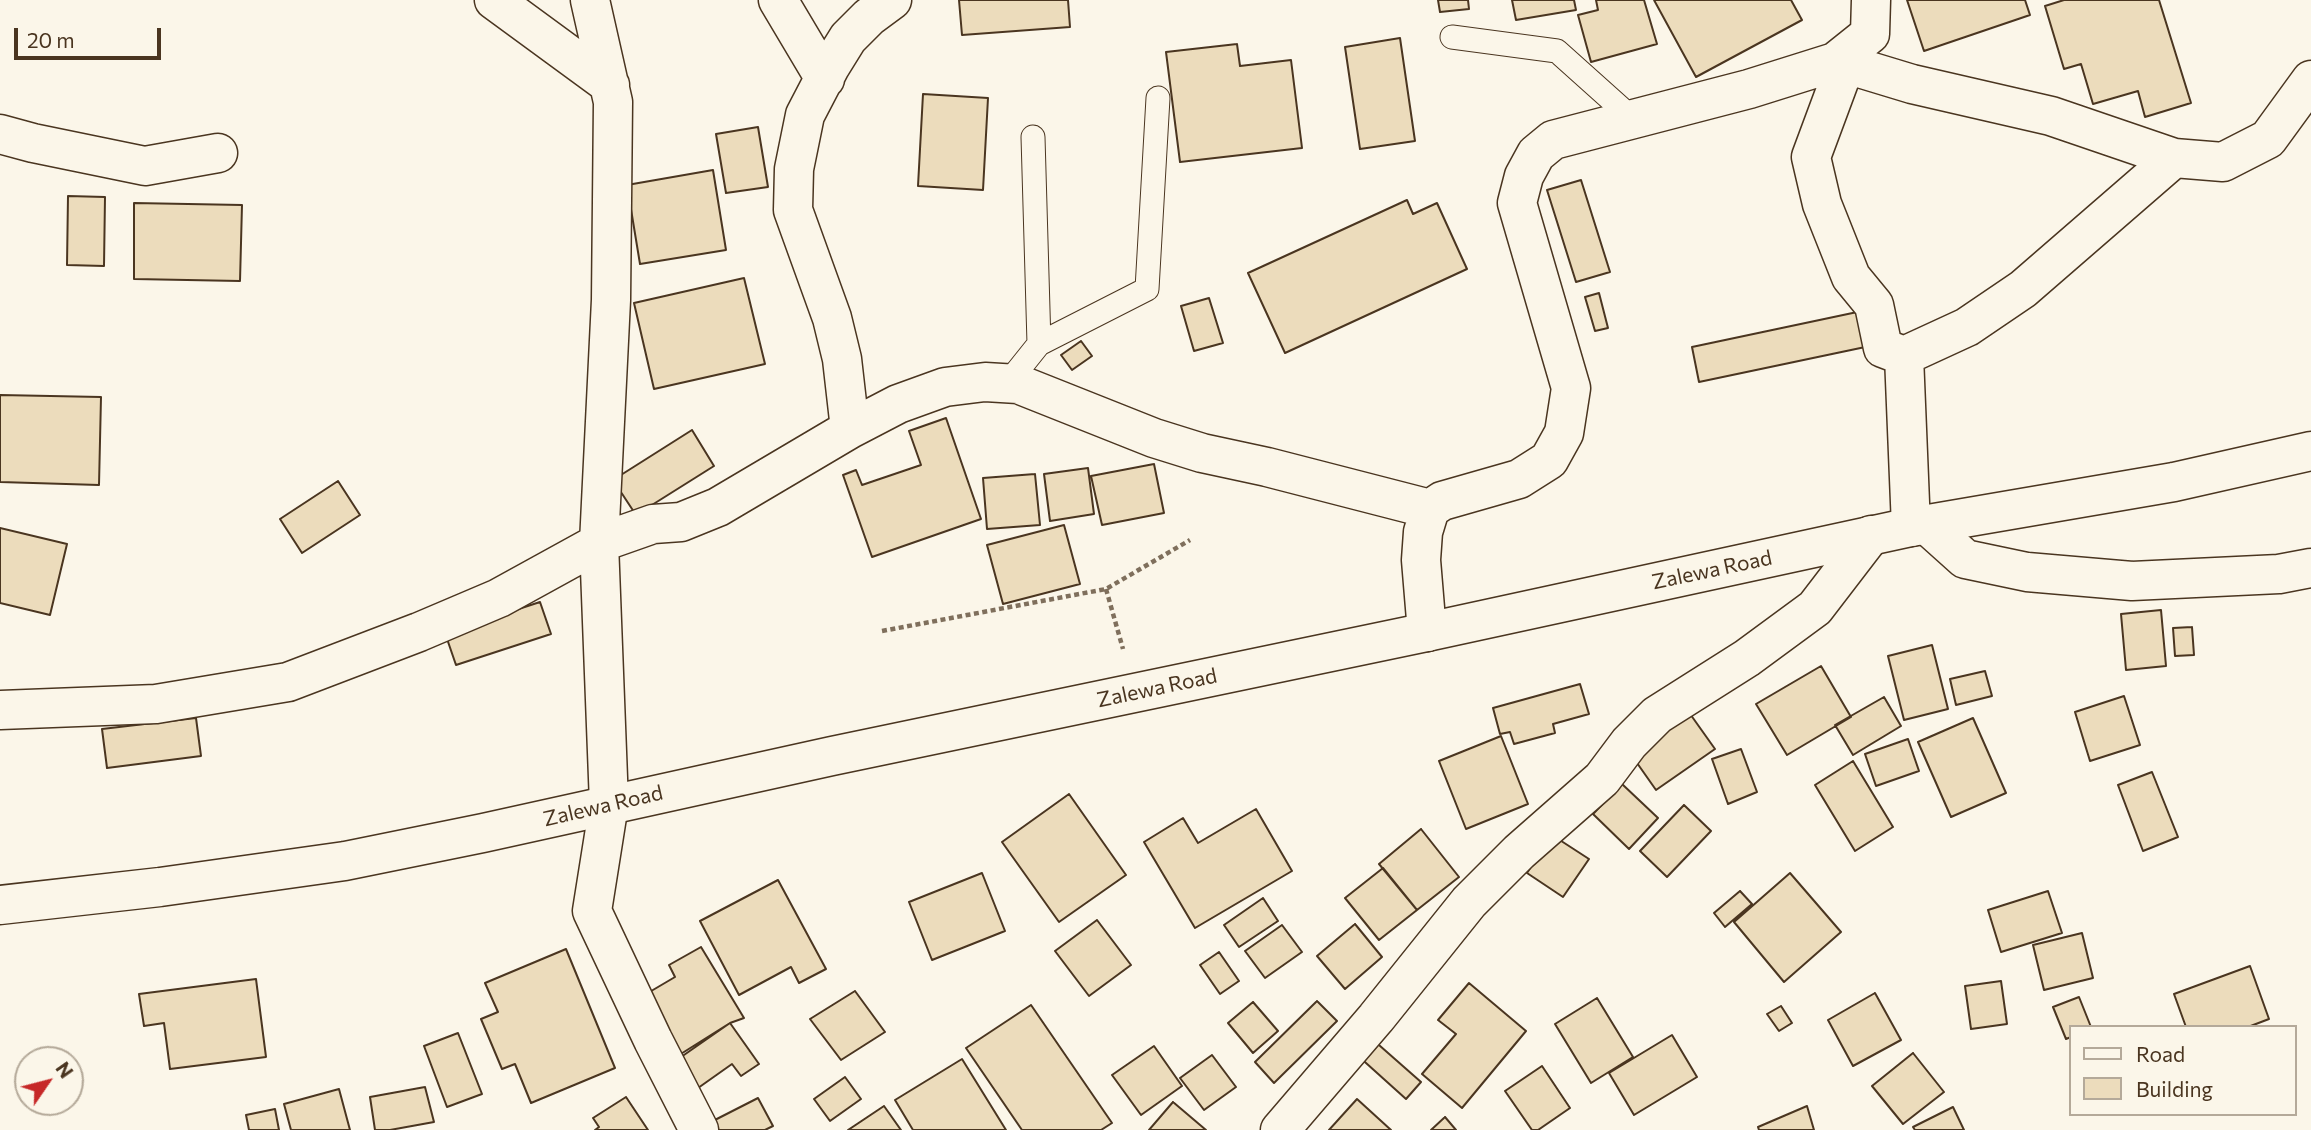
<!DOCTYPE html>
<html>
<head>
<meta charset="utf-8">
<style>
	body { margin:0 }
	#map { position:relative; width:2311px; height:1130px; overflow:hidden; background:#fbf6e9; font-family:Commissioner,sans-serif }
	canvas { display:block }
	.legend { position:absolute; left:2069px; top:1025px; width:228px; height:91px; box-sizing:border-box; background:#fbf6e9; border:2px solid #b4a999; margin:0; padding:9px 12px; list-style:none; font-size:21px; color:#4a3520 }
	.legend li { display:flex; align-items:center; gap:14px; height:35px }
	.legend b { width:35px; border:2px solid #b4a999 }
	.north { position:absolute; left:14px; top:1046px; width:70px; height:70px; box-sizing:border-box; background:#fbf6e9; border:2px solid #b4a999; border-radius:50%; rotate:55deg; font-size:19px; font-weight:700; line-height:28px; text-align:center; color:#4a3520 }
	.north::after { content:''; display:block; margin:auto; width:24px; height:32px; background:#c62828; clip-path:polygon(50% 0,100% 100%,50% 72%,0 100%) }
	.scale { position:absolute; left:14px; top:28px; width:147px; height:32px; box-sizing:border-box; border:4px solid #4a3520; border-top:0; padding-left:9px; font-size:21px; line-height:24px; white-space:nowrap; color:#4a3520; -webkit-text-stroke:5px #fbf6e9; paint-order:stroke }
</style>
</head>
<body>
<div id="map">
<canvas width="2311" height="1130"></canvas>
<ul class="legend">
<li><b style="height:9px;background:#fbf6e9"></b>Road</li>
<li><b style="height:19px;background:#ecdcbc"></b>Building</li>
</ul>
<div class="north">N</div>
<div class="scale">20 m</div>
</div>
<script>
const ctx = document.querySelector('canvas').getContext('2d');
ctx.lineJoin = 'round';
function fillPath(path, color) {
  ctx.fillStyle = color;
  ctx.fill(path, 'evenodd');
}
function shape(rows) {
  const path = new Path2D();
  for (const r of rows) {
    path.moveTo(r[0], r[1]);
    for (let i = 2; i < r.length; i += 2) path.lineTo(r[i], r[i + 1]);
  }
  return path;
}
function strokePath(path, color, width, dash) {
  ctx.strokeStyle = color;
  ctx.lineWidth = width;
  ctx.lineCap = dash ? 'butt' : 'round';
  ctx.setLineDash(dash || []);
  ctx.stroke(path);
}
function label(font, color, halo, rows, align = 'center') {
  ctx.font = font + ' Commissioner,sans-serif';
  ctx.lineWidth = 5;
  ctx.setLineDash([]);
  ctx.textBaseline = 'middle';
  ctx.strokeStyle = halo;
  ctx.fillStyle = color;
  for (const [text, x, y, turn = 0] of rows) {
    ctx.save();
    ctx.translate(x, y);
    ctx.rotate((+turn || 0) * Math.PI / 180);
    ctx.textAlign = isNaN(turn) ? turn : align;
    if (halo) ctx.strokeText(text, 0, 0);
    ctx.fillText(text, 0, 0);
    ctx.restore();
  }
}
const building = shape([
	[959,0,1068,0,1070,27,962,35,959,0],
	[1438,0,1468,0,1469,9,1440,12,1438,0],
	[1512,0,1574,0,1576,10,1516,20,1512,0],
	[1596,0,1644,0,1657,44,1591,62,1578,15,1598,10,1596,0],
	[1654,0,1791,0,1802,20,1696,77,1654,0],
	[1907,0,2025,0,2030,15,1924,51,1907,0],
	[2064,0,2159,0,2191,103,2145,117,2138,91,2093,104,2081,64,2064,69,2045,6,2064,0],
	[1400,38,1415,141,1360,149,1345,47,1400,38],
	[1237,44,1240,66,1291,60,1302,148,1180,162,1166,52,1237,44],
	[923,94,988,98,983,190,918,186,923,94],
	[758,127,768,187,726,193,716,134,758,127],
	[713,170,726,250,640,264,627,185,713,170],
	[1581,180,1610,272,1576,282,1547,190,1581,180],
	[68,196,105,197,104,266,67,265,68,196],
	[1407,200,1413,214,1437,203,1467,269,1285,353,1248,273,1407,200],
	[134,203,242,205,240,281,134,279,134,203],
	[744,278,765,364,654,389,634,303,744,278],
	[1599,293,1608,328,1595,331,1585,297,1599,293],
	[1209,298,1223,343,1194,351,1181,306,1209,298],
	[1862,311,1870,346,1699,382,1692,347,1862,311],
	[1081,341,1092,356,1072,370,1061,355,1081,341],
	[0,395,101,397,99,485,0,482,0,395],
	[946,418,981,519,872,557,843,475,856,470,862,485,921,465,909,431,946,418],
	[692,430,714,466,636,515,613,480,692,430],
	[1154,464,1164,513,1102,525,1091,476,1154,464],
	[1088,468,1094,514,1050,521,1044,474,1088,468],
	[1035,474,1040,525,987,529,983,478,1035,474],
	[338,481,360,515,302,553,280,519,338,481],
	[1064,525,1080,584,1003,604,987,545,1064,525],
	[0,528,67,544,50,615,0,603,0,528],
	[540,602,551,634,456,665,445,633,540,602],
	[2161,610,2166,666,2126,670,2121,614,2161,610],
	[2192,627,2194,655,2175,656,2173,628,2192,627],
	[1932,645,1948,709,1904,720,1888,656,1932,645],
	[1821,666,1851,717,1787,755,1756,704,1821,666],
	[1985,671,1992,696,1956,705,1950,679,1985,671],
	[1580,684,1589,714,1553,724,1555,733,1514,744,1510,732,1500,734,1493,708,1580,684],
	[2124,696,2140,745,2090,761,2075,712,2124,696],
	[1884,697,1901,726,1853,755,1835,725,1884,697],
	[1688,711,1715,749,1656,790,1630,753,1688,711],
	[196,718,201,756,107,768,102,729,196,718],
	[1973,718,2006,793,1951,817,1918,742,1973,718],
	[1501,736,1528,804,1466,829,1439,761,1501,736],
	[1908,739,1919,771,1876,786,1865,754,1908,739],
	[1741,749,1757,792,1728,804,1712,759,1741,749],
	[1853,761,1893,827,1855,851,1815,785,1853,761],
	[2152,772,2178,837,2143,851,2118,785,2152,772],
	[1622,784,1658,818,1629,849,1593,814,1622,784],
	[1069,794,1126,875,1059,922,1002,842,1069,794],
	[1684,805,1711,831,1667,877,1640,851,1684,805],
	[1256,809,1292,871,1195,928,1144,842,1183,818,1198,843,1256,809],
	[1421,829,1459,877,1417,910,1379,864,1421,829],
	[1552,835,1589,859,1563,897,1527,873,1552,835],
	[1383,868,1417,910,1379,940,1345,898,1383,868],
	[982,873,1005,931,932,960,909,902,982,873],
	[1790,873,1841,932,1784,982,1734,922,1790,873],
	[778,880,826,969,799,983,791,967,739,995,700,921,778,880],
	[1740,891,1752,904,1725,927,1714,913,1740,891],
	[2048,891,2062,933,2001,952,1988,910,2048,891],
	[1263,898,1278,921,1239,947,1224,925,1263,898],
	[1097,920,1131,965,1089,996,1055,951,1097,920],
	[1355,924,1382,957,1345,989,1317,956,1355,924],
	[1282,925,1302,952,1265,978,1245,951,1282,925],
	[2082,933,2093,978,2044,990,2033,945,2082,933],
	[701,947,744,1018,730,1023,676,1057,641,997,675,977,669,965,701,947],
	[566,949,615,1068,531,1103,515,1064,502,1069,481,1019,498,1012,485,983,566,949],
	[1219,952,1239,981,1220,994,1200,965,1219,952],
	[2250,966,2269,1019,2248,1027,2186,1027,2174,994,2250,966],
	[256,979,266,1057,170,1069,164,1023,144,1026,139,994,256,979],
	[2001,981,2007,1024,1971,1029,1965,986,2001,981],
	[1469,983,1526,1031,1462,1108,1422,1074,1456,1034,1438,1020,1469,983],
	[855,991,885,1032,841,1060,810,1019,855,991],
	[1875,993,1901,1040,1853,1066,1828,1020,1875,993],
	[2079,997,2091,1027,2071,1027,2071,1037,2066,1039,2053,1007,2079,997],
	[1597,998,1633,1057,1591,1083,1555,1024,1597,998],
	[1317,1001,1337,1021,1274,1083,1255,1062,1317,1001],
	[1253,1002,1278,1031,1253,1053,1228,1023,1253,1002],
	[1031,1005,1112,1123,1101,1130,1022,1130,966,1048,1031,1005],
	[1781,1006,1792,1023,1779,1031,1767,1014,1781,1006],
	[730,1023,759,1064,741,1076,732,1064,691,1093,671,1064,730,1023],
	[458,1033,482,1094,447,1107,424,1046,458,1033],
	[1672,1035,1697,1077,1634,1115,1609,1073,1672,1035],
	[1371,1038,1421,1082,1406,1099,1356,1054,1371,1038],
	[1154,1046,1182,1086,1141,1115,1112,1075,1154,1046],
	[1913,1053,1944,1092,1903,1124,1872,1086,1913,1053],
	[1212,1055,1236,1087,1204,1110,1180,1078,1212,1055],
	[962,1059,1006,1130,913,1130,895,1100,962,1059],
	[1542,1066,1570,1108,1538,1130,1532,1130,1505,1091,1542,1066],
	[845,1077,861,1099,830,1121,814,1099,845,1077],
	[425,1087,434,1122,390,1130,375,1130,370,1097,425,1087],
	[339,1089,350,1130,291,1130,284,1104,339,1089],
	[626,1097,648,1130,595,1130,599,1127,593,1118,626,1097],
	[758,1098,773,1126,765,1130,707,1130,705,1125,758,1098],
	[1357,1099,1391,1130,1329,1130,1357,1099],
	[1173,1102,1206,1130,1149,1130,1173,1102],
	[884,1106,901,1130,848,1130,884,1106],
	[1807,1106,1814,1130,1759,1130,1758,1127,1807,1106],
	[1953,1107,1964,1130,1915,1130,1913,1127,1953,1107],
	[275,1109,279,1130,249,1130,246,1115,275,1109],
	[1445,1117,1456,1130,1431,1130,1445,1117]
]);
const path = shape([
	[1106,589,1123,649],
	[882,631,1106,589,1190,540]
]);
const lane = shape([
	[1452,37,1557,51,1634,120],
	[1033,137,1039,344],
	[1007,384,1039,344,1147,289,1158,98]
]);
const street = shape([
	[494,0,610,85],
	[590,0,613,102,611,300,599,543,609,804,592,911,653,1040,699,1130],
	[778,0,825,79],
	[1850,52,1811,157,1822,204,1851,277,1874,305,1883,348,1904,356,1967,327,2023,289,2174,158,2223,162,2268,139,2311,80],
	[1846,64,1912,84,2051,116,2174,158],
	[0,134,33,143,145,166,218,153],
	[1904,356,1911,527],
	[850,429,842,359,832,318,793,210,794,169,805,115,830,67,848,38,869,17,892,0],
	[1926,524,1965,559,2027,572,2132,581,2279,574,2311,568],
	[1427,632,1421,560,1423,532,1430,509,1442,501,1519,479,1549,460,1564,433,1571,388,1517,203,1524,176,1536,154,1553,140,1749,89,1835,62,1870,34,1871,0],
	[0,710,156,704,288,682,419,632,499,598,599,543,653,524,681,522,718,507,850,429,898,404,945,387,985,382,1018,384,1154,438,1202,453,1267,467,1430,509],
	[1280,1130,1376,1018,1469,902,1519,852,1602,779,1629,743,1657,715,1747,658,1815,608,1871,535]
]);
const highway = shape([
	[0,905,160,887,345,861,483,833,832,756,1427,632,1911,527,2174,482,2311,451]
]);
const streetNames = [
	["Zalewa Road",1712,570,-12],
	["Zalewa Road",1157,688,-12],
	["Zalewa Road",603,806,-13]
];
fillPath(building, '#ecdcbc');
strokePath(building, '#4a3520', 2);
strokePath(lane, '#4a3520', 25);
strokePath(street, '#4a3520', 41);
strokePath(highway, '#4a3520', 41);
strokePath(path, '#7f6f5c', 4.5, [5, 3.5]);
strokePath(lane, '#fbf6e9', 23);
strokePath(street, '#fbf6e9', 38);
strokePath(highway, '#fbf6e9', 38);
label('21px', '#4a3520', '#fbf6e9', streetNames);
</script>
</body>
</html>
